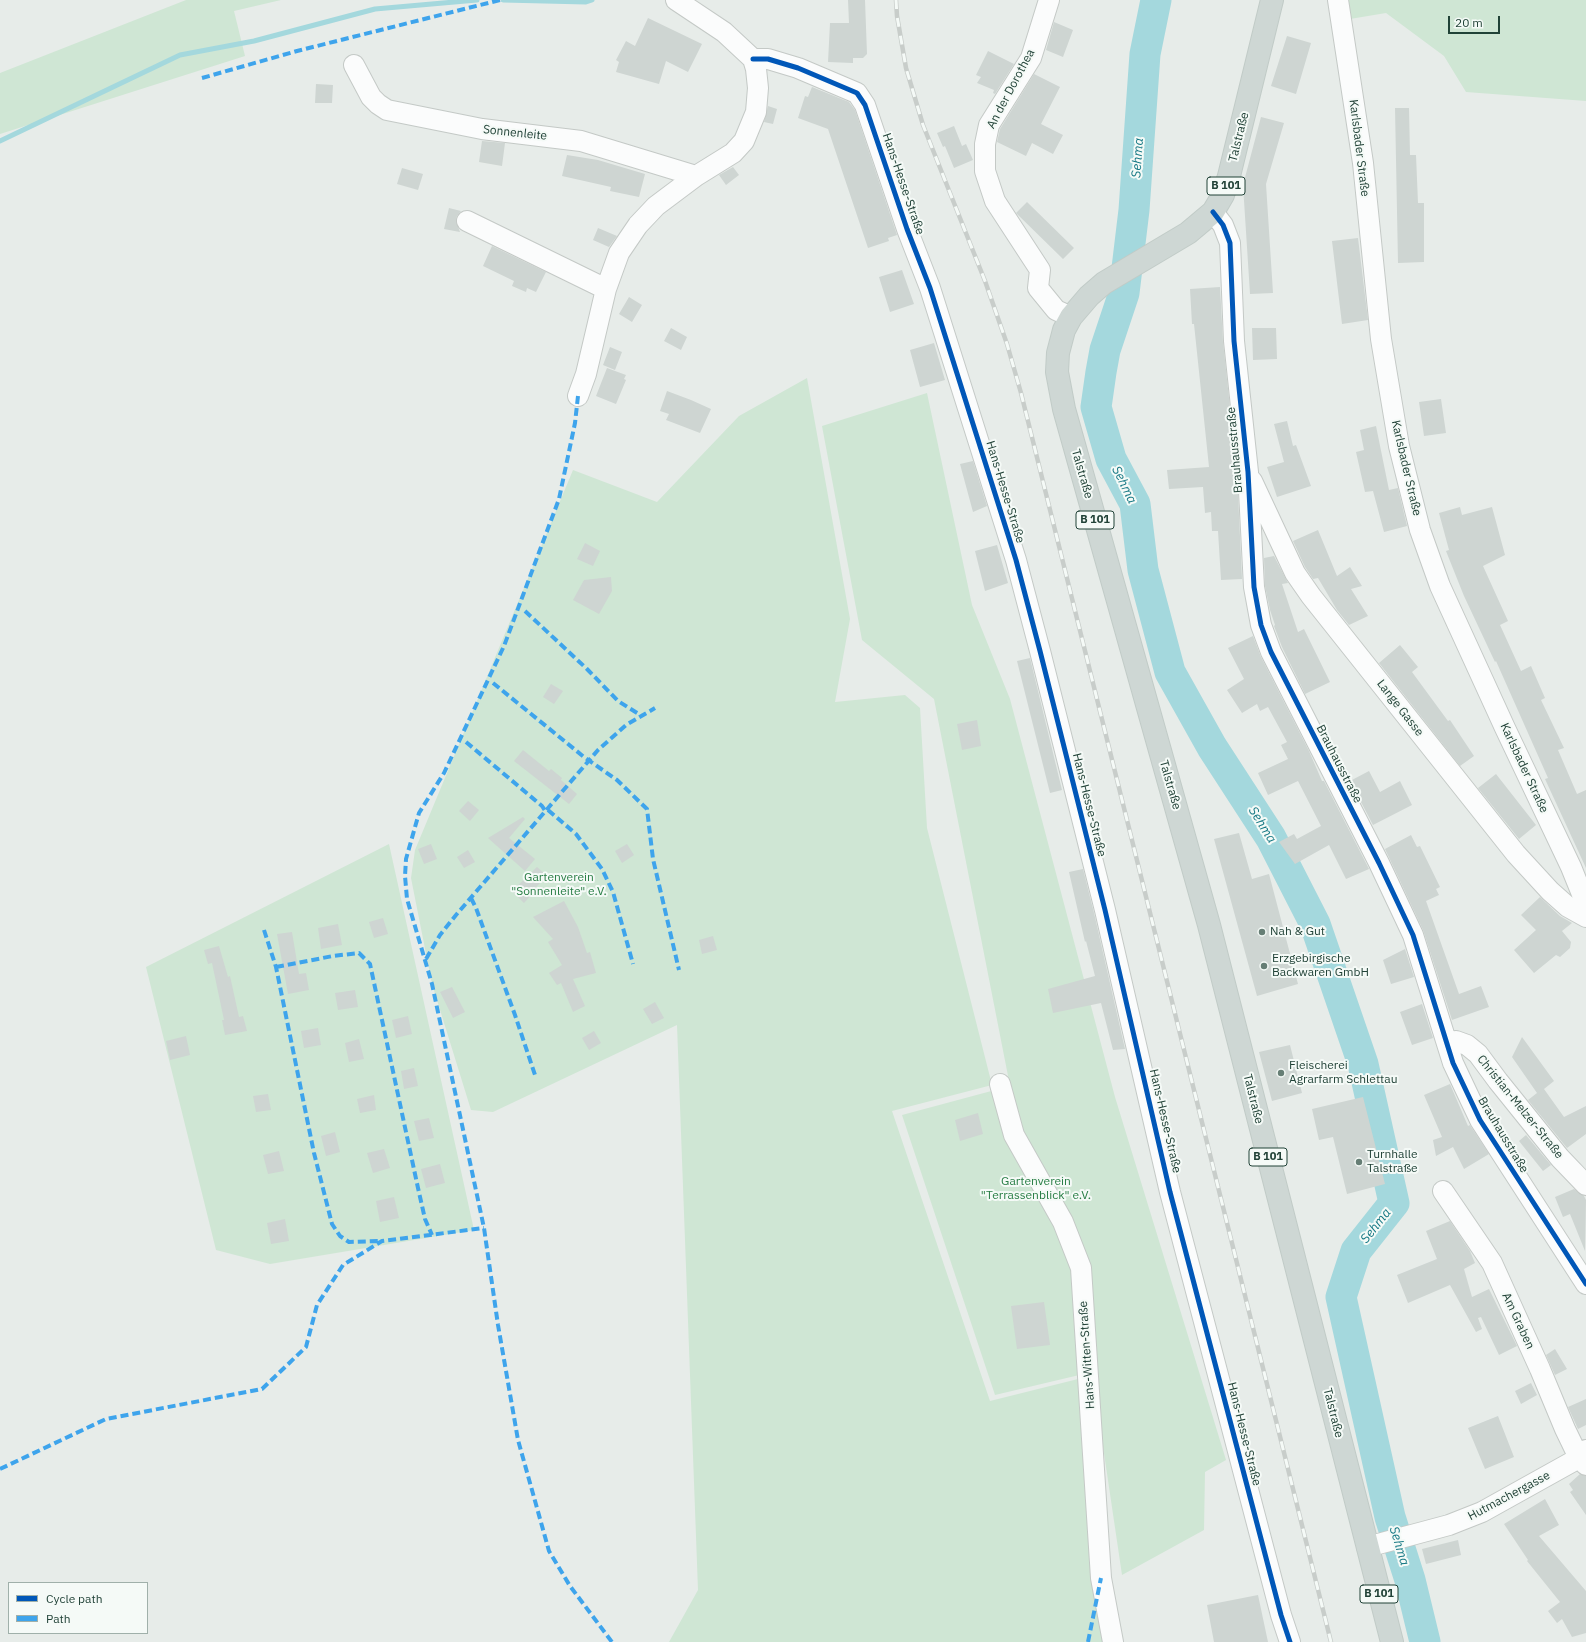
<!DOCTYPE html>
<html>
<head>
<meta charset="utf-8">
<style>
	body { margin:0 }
	#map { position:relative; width:1586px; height:1642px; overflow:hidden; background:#e7ece9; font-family:"IBM Plex Sans",sans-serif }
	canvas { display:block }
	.legend { position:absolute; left:8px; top:1582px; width:140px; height:52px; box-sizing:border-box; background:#f5faf7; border:1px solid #a0b0aa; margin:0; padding:5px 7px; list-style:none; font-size:12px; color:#214237 }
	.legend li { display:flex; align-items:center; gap:8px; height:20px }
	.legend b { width:20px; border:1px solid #a0b0aa }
	.scale { position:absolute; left:1448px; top:16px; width:52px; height:18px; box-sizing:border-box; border:2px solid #214237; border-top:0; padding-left:5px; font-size:12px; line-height:14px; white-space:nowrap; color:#214237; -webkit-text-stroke:3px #f5faf7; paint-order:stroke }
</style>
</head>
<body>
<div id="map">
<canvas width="1586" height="1642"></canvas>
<ul class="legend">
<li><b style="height:5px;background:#0057b8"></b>Cycle path</li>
<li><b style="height:5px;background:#3ea4ec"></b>Path</li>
</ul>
<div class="scale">20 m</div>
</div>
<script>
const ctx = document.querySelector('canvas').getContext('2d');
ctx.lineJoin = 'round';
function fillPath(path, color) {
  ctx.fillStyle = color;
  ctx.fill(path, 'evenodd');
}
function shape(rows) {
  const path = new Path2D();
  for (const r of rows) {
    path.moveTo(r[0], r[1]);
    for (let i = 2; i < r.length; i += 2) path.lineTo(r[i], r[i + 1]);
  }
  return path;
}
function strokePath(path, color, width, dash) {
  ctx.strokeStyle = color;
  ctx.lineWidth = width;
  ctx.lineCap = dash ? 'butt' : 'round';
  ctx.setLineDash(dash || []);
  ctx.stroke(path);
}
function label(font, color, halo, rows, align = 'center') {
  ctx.font = font + ' "IBM Plex Sans",sans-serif';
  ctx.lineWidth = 4;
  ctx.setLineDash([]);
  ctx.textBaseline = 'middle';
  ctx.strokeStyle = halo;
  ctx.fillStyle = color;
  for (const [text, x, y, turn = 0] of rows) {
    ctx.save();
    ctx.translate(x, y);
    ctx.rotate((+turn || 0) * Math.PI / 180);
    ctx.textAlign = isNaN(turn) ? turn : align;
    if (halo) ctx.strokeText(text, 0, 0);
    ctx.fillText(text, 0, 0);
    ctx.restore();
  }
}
const green = shape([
	[186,0,281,0,234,11,245,56,0,134,0,73],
	[1347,0,1586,0,1586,101,1466,92,1444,56,1386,13,1350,19],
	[807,378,850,619,835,702,905,695,920,708,927,828,992,1085,892,1111,990,1401,1082,1378,1106,1642,669,1642,698,1590,677,1025,493,1112,471,1110,432,984,411,878,415,850,573,470,657,502,739,416],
	[927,393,972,605,1010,699,1115,1097,1226,1460,1205,1472,1204,1530,1122,1575,1092,1372,995,1395,902,1115,1010,1086,934,699,862,640,822,426],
	[389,844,474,1230,270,1264,216,1250,146,967]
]);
const stream = shape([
	[503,0,586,2,592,0],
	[0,141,180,55,254,41,375,9,477,0]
]);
const river = shape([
	[1156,0,1145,54,1134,210,1124,293,1105,350,1101,372,1096,407,1111,459,1135,504,1143,570,1170,672,1212,747,1271,838,1315,924,1363,1064,1394,1203,1356,1251,1341,1297,1390,1517,1410,1580,1425,1642]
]);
const building = shape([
	[848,0,865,0,867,54,863,58,853,58,853,63,828,62,830,23,849,23],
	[648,18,702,44,688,72,666,61,659,84,616,72,619,62,616,60,626,41,635,46],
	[1054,22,1073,30,1063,57,1046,50],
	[1287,36,1311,43,1296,94,1271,86],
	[988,51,1014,64,995,94,993,93,994,90,977,83,981,77,976,75],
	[1034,74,1060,87,1041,124,1063,135,1053,154,1032,143,1026,156,997,142,1000,129],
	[316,84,333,85,332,103,315,103],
	[812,87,849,102,855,110,897,235,888,238,889,241,868,248,828,129,798,118,805,96,808,97],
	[768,106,777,109,773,124,764,122],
	[1395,108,1409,108,1410,155,1416,155,1418,203,1424,203,1424,262,1398,263],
	[1261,117,1284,123,1266,184,1273,293,1250,294,1243,185],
	[954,126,962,146,966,144,973,160,954,168,945,146,943,147,937,133],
	[482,141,505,143,502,166,479,162],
	[567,155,598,160,645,174,639,197,610,191,611,187,562,176],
	[733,167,739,175,726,185,719,175],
	[402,168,423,174,418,190,397,184],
	[1027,202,1074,248,1063,259,1016,213],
	[449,208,461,211,457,216,456,221,460,232,444,229],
	[598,228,617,236,609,247,593,240],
	[1358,238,1368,320,1342,324,1332,241],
	[492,246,546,272,536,292,527,288,526,292,512,286,514,281,483,266],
	[902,270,914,304,890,312,879,277],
	[1220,287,1223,342,1237,473,1242,579,1221,580,1218,531,1212,531,1211,512,1205,513,1203,487,1169,489,1167,470,1209,467,1194,324,1192,324,1190,289],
	[629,297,642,305,632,322,619,314],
	[671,328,687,337,681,350,664,341],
	[1252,328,1276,328,1277,359,1253,360],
	[934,343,945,380,920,387,910,350],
	[610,347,622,352,615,370,603,365],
	[607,368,626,375,624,379,626,380,616,404,596,396],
	[667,391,691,400,711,409,700,433,666,420,669,414,660,411],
	[1441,399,1446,433,1424,436,1419,402],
	[1287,421,1293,446,1296,445,1311,486,1277,497,1267,467,1284,462,1274,424],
	[1376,426,1389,490,1398,488,1407,526,1384,532,1373,491,1365,492,1356,452,1364,450,1360,430],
	[973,461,987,506,973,512,960,464],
	[1460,507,1462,515,1492,507,1505,555,1483,566,1508,621,1500,625,1521,671,1531,666,1545,698,1541,700,1564,748,1558,750,1577,794,1586,790,1586,868,1545,779,1548,778,1496,661,1495,662,1464,596,1446,551,1449,550,1439,513],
	[1318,530,1337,576,1350,567,1362,586,1351,589,1368,616,1349,625,1337,610,1318,578,1313,579,1305,567,1293,541],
	[585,543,600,551,593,566,577,559],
	[997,545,1008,583,985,591,975,551],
	[1274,556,1288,583,1282,584,1298,632,1304,629,1330,682,1305,694,1282,647,1274,626,1275,625,1270,610,1265,586,1264,558],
	[611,577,612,591,599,614,573,600,584,580],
	[1253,636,1261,657,1309,751,1322,781,1324,781,1369,869,1346,879,1329,845,1295,864,1279,842,1294,834,1297,839,1321,826,1298,781,1268,795,1258,773,1288,759,1281,745,1287,742,1268,707,1260,711,1257,704,1242,713,1227,690,1244,679,1228,648],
	[1400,645,1418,667,1412,672,1448,721,1450,720,1474,756,1460,766,1379,663],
	[1030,658,1062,790,1050,793,1017,661],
	[551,684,563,691,554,704,543,697],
	[977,720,981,746,962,750,957,724],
	[523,750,549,771,551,769,562,778,561,780,577,794,569,804,514,761],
	[1369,771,1380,792,1400,781,1412,805,1373,825,1350,781],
	[1496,774,1536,825,1519,839,1478,788],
	[468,801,479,810,470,821,459,811],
	[523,817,525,819,509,838,535,859,525,871,488,838],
	[1239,833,1252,879,1269,874,1298,984,1257,996,1214,839],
	[1411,835,1417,847,1420,846,1440,887,1436,889,1439,895,1426,901,1459,994,1481,986,1489,1007,1452,1020,1423,930,1385,849],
	[431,844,437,859,424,864,418,849],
	[627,844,634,855,622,863,615,851],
	[468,850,475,862,464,868,457,857],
	[537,867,547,876,534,889,535,891,524,903,512,891],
	[1083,869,1094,913,1125,1049,1113,1050,1101,1003,1053,1013,1048,989,1095,976,1086,941,1085,942,1069,872],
	[1540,897,1560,916,1572,923,1562,931,1571,942,1570,948,1560,957,1556,955,1534,973,1514,950,1536,930,1521,915],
	[564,901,578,927,587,953,590,952,596,973,573,979,585,1006,573,1012,561,983,557,985,549,973,562,965,548,942,553,939,533,917],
	[383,918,388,934,374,938,369,922],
	[338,924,342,945,321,949,318,928],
	[292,932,299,974,306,973,309,990,288,994,277,934],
	[713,936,717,950,702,954,699,940],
	[219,946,228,977,230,976,239,1017,243,1016,247,1031,225,1035,222,1020,224,1020,212,963,208,964,204,950],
	[1405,949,1414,977,1391,984,1383,960],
	[452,987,465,1012,453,1018,440,992],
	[355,990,358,1007,338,1010,335,993],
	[655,1002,664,1018,652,1024,643,1009],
	[1422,1004,1433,1038,1412,1045,1400,1012],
	[408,1016,412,1034,396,1038,392,1020],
	[318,1028,321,1045,304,1048,301,1031],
	[594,1031,601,1043,589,1050,582,1038],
	[186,1036,190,1055,170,1060,166,1041],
	[1522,1037,1554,1081,1544,1089,1564,1117,1586,1106,1586,1134,1567,1148,1528,1100,1537,1093,1512,1057],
	[359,1039,364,1059,349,1062,345,1043],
	[1290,1045,1302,1093,1272,1101,1259,1052],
	[414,1068,418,1086,404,1089,401,1071],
	[1450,1084,1468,1126,1470,1125,1489,1154,1464,1169,1453,1147,1436,1156,1433,1140,1442,1137,1424,1095],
	[268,1094,271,1110,256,1112,253,1096],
	[374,1095,376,1110,360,1113,357,1099],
	[1363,1097,1385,1184,1347,1194,1333,1137,1319,1140,1312,1109],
	[978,1113,983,1134,960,1141,955,1120],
	[429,1118,434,1138,419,1141,414,1121],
	[335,1132,340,1152,326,1156,321,1136],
	[1526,1135,1551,1165,1543,1171,1519,1141],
	[384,1149,390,1168,373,1173,367,1153],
	[279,1151,284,1171,268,1174,263,1155],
	[440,1164,445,1183,426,1188,421,1169],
	[1574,1189,1584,1196,1586,1200,1585,1251,1570,1214,1563,1217,1555,1197],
	[394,1197,399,1218,380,1222,376,1201],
	[285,1219,289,1241,271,1244,267,1223],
	[1450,1221,1470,1251,1475,1263,1464,1269,1472,1297,1489,1289,1517,1346,1499,1355,1481,1317,1478,1318,1482,1329,1476,1332,1450,1285,1408,1303,1397,1275,1437,1259,1426,1231],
	[1044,1302,1050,1345,1017,1349,1011,1306],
	[1555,1349,1567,1369,1555,1375,1546,1355],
	[1531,1383,1537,1395,1521,1404,1515,1391],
	[1586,1399,1586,1425,1578,1429,1568,1407],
	[1498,1416,1514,1457,1485,1469,1468,1428],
	[1580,1474,1586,1476,1586,1515,1570,1492,1573,1490,1569,1484],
	[1545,1499,1559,1525,1539,1536,1586,1591,1586,1633,1572,1637,1562,1619,1557,1623,1548,1611,1560,1602,1527,1561,1528,1560,1504,1524],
	[1458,1540,1461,1555,1426,1564,1422,1549],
	[1258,1595,1268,1642,1214,1642,1207,1605]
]);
const street = shape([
	[1049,0,1031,58,989,125,985,144,985,171,995,201,1040,270,1038,288,1056,310,1071,317],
	[1338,0,1363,163,1381,339,1399,446,1420,530,1440,586,1505,728,1571,867,1586,904],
	[753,59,768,59,798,68,857,93,865,105,907,229,930,288,1016,560,1040,651,1105,910,1170,1192,1281,1615,1290,1642],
	[354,65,371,97,378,104,387,110,482,129,581,141,696,176],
	[1213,212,1223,225,1230,243,1234,341,1248,472,1254,587,1261,625,1271,652,1379,863,1413,935,1453,1063,1480,1120,1586,1284],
	[467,221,606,289],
	[578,396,586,374,606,289,619,253,638,225,656,206,696,176,733,153,744,141,756,112,758,88,756,69,753,59,724,32,676,0],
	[1252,481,1295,573,1311,596,1516,854,1550,891,1568,907,1586,917],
	[1447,1043,1456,1041,1467,1045,1478,1054,1498,1081,1560,1158,1586,1185],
	[1000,1084,1014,1135,1063,1222,1081,1268,1101,1578,1113,1642],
	[1443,1191,1492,1263,1540,1369,1565,1429,1579,1458,1586,1465],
	[1367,1547,1449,1525,1482,1512,1579,1458,1586,1450]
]);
const primary = shape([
	[1272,0,1229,176,1223,195,1213,212,1188,233,1104,283,1089,296,1071,317,1064,330,1058,353,1057,372,1064,409,1209,925,1392,1642]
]);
const rail = shape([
	[896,0,897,16,906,68,923,125,985,281,1007,344,1021,393,1331,1642]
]);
const quiet = shape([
	[202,78,297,51,500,0],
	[578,396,575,423,559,499,504,646,444,773,419,813,406,859,405,876,407,899,432,984,484,1228,498,1325,518,1440,549,1551,570,1586,612,1642],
	[525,611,587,669,618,701,642,716],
	[493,683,584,757,617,780,647,809,653,859,679,970],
	[466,742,542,806,546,812],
	[548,810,576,834,602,869,613,892,633,964],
	[471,898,476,908,515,1015,535,1075],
	[264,930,276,967,314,1153,332,1224,340,1236,349,1242,380,1241],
	[426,959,440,935,456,915,598,750,626,725,655,708],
	[276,967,333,956,359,953,370,964,418,1188,425,1219,432,1235],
	[0,1469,106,1419,262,1389,306,1347,317,1305,343,1265,382,1241,484,1228],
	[1088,1642,1101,1578]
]);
const cycleway = shape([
	[753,59,768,59,798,68,857,93,865,105,907,229,930,288,1016,560,1040,651,1105,910,1170,1192,1281,1615,1290,1642],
	[1213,212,1223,225,1230,243,1234,341,1248,472,1254,587,1261,625,1271,652,1379,863,1413,935,1453,1063,1480,1120,1586,1284]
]);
const markers = [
	[1262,932,4,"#667e75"],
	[1264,966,4,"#667e75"],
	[1281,1073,4,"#667e75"],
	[1359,1162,4,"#667e75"]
];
const shields = [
	[1226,186,38],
	[1095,520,38],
	[1268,1157,38],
	[1379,1594,38]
];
const shieldNames = [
	["B 101",1226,186],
	["B 101",1095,520],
	["B 101",1268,1157],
	["B 101",1379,1594]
];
const streetNames = [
	["An der Dorothea",1011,89,-62],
	["Sonnenleite",515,133,6],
	["Talstraße",1239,137,-76],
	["Karlsbader Straße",1359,148,83],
	["Hans-Hesse-Straße",903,184,71],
	["Brauhausstraße",1235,450,-95],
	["Karlsbader Straße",1406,468,77],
	["Talstraße",1082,474,74],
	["Hans-Hesse-Straße",1005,492,73],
	["Lange Gasse",1400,708,52],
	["Brauhausstraße",1339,764,63],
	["Karlsbader Straße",1524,768,65],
	["Talstraße",1170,785,74],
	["Hans-Hesse-Straße",1089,805,76],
	["Talstraße",1253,1099,76],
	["Christian-Melzer-Straße",1520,1107,51],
	["Hans-Hesse-Straße",1165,1121,77],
	["Brauhausstraße",1503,1135,59],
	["Am Graben",1518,1321,65],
	["Hans-Witten-Straße",1087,1355,-94],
	["Talstraße",1333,1413,76],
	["Hans-Hesse-Straße",1244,1434,76],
	["Hutmachergasse",1509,1496,-28]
];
const parkNames = [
	["Gartenverein",559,878],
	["\"Sonnenleite\" e.V.",559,892],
	["Gartenverein",1036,1182],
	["\"Terrassenblick\" e.V.",1036,1196]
];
const poiNames = [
	["Nah & Gut",1270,932],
	["Erzgebirgische",1272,959],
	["Backwaren GmbH",1272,973],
	["Fleischerei",1289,1066],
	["Agrarfarm Schlettau",1289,1080],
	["Turnhalle",1367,1155],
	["Talstraße",1367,1169]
];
const waterNames = [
	["Sehma",1138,158,-86],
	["Sehma",1124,485,64],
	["Sehma",1262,825,58],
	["Sehma",1376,1226,-52],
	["Sehma",1399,1546,73]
];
fillPath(green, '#cfe6d4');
strokePath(stream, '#a4d8dd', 5);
strokePath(river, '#a4d8dd', 31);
fillPath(building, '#ced5d2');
strokePath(street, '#c4c9c6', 22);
strokePath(primary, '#c1cbc7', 24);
strokePath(street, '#fbfcfc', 20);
strokePath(primary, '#ced7d4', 22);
strokePath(rail, '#c8cdca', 4.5);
strokePath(rail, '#f5faf7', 3, [9]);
strokePath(quiet, '#3ea4ec', 4, [8, 4]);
strokePath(cycleway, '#0057b8', 5);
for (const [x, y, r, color] of markers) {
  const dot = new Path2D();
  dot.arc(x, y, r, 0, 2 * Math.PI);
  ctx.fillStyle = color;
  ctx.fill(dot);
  strokePath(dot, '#f5faf7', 1.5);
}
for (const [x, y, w] of shields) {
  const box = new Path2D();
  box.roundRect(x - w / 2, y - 9, w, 18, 3);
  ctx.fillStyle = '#f5faf7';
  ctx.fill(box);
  strokePath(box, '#214237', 1);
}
label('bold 11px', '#214237', null, shieldNames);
label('12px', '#214237', '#f5faf7', streetNames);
label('12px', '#277d44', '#f5faf7', parkNames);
label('12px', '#214237', '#f5faf7', poiNames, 'left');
label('italic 13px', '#157884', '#f5faf7', waterNames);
</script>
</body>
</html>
